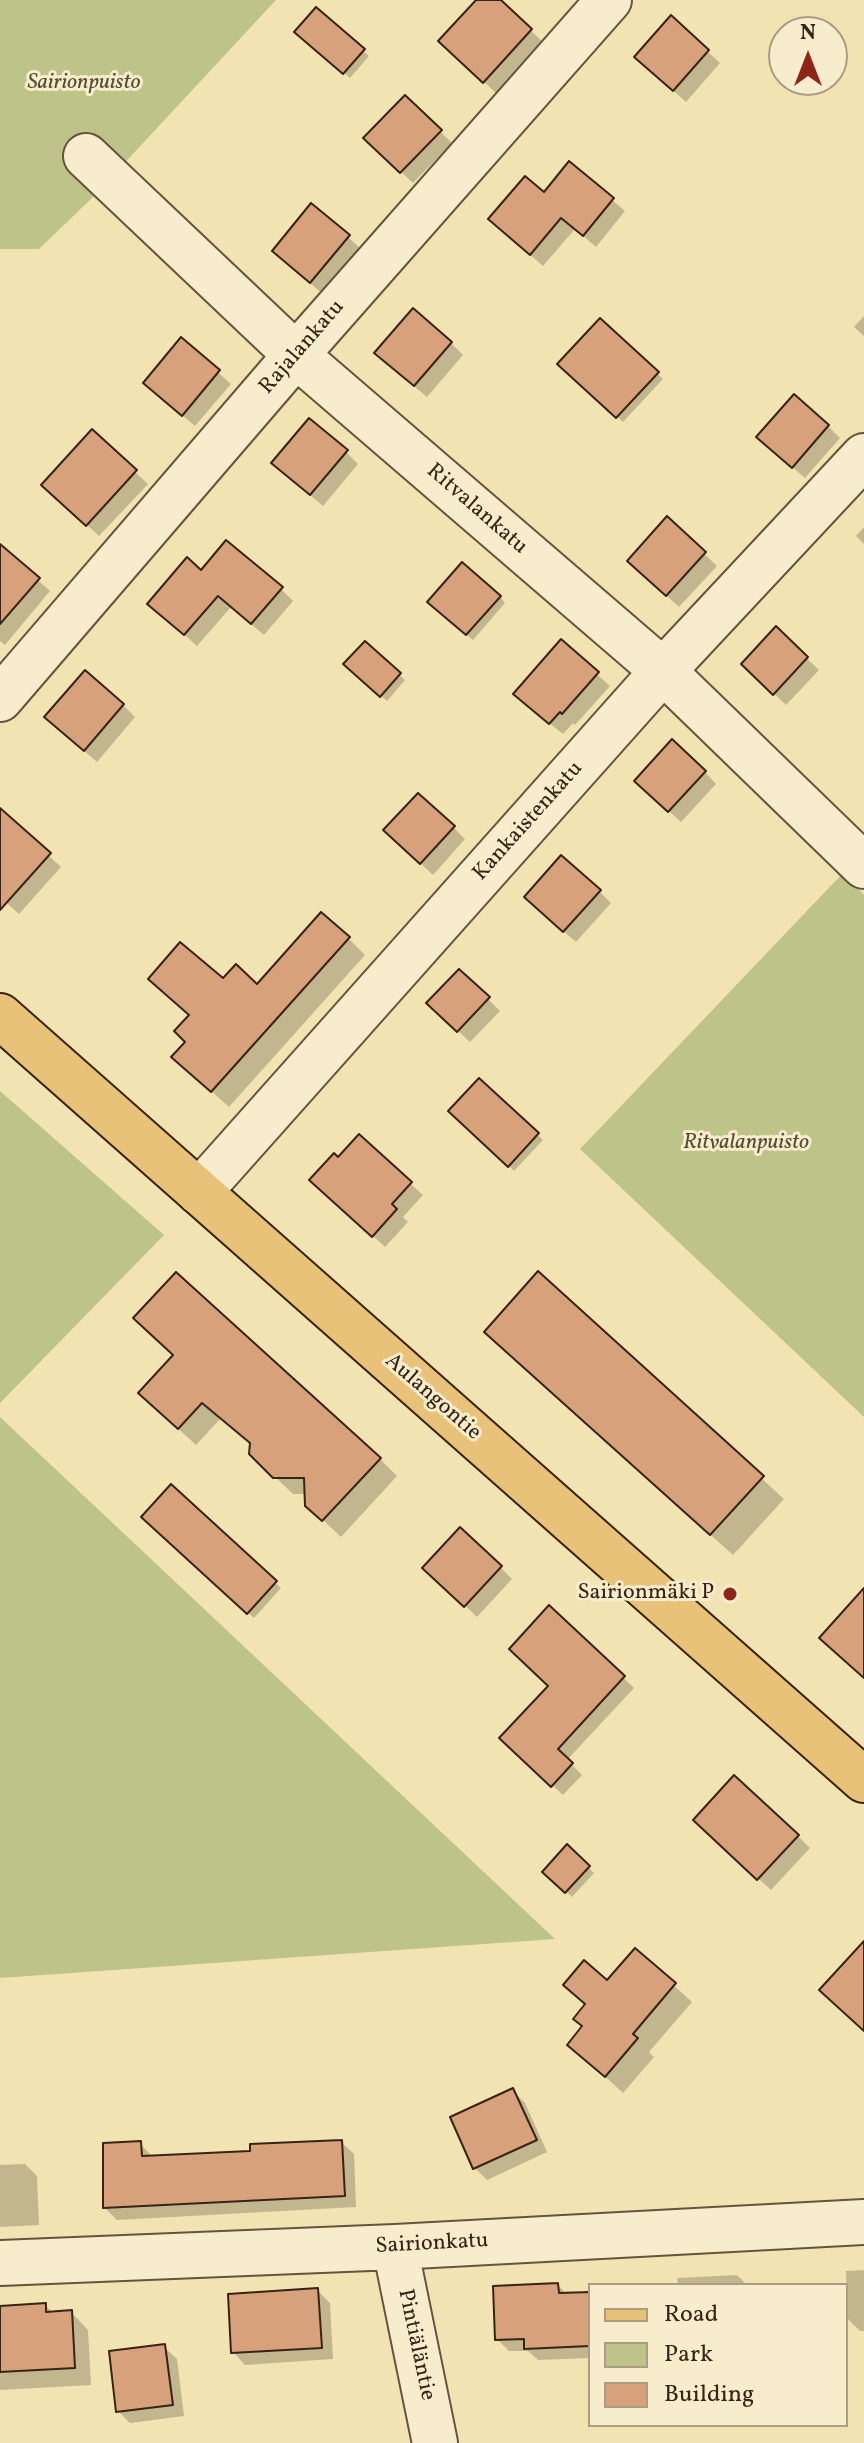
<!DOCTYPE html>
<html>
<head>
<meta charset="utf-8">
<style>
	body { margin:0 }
	#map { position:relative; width:864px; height:2443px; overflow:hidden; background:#f2e4b2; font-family:Vollkorn,serif }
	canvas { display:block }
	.legend { position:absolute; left:588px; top:2283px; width:260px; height:144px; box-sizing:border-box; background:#f7edcd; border:2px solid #ab9c84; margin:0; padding:10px 14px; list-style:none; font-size:24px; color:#382316 }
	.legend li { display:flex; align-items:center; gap:16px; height:40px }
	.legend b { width:40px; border:2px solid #ab9c84 }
	.north { position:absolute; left:768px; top:16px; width:80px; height:80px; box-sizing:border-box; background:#f7edcd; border:2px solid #ab9c84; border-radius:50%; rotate:0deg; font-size:22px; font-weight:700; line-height:32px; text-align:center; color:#382316 }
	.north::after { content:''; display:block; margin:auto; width:28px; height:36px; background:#8f2418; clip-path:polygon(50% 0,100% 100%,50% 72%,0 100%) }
</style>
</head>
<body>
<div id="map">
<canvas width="864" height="2443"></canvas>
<ul class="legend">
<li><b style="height:10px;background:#e9c279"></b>Road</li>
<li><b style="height:22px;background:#bec38a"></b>Park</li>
<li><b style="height:22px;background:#d7a27b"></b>Building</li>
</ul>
<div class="north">N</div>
</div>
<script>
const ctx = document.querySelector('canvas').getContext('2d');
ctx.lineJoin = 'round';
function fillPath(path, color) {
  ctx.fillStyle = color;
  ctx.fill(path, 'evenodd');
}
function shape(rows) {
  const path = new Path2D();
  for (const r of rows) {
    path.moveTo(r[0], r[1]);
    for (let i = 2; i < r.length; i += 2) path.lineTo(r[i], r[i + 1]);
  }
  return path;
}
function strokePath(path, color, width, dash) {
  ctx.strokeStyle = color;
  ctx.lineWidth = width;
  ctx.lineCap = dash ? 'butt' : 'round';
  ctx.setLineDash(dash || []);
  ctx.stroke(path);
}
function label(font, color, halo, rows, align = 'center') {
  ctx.font = font + ' Vollkorn,serif';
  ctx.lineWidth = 6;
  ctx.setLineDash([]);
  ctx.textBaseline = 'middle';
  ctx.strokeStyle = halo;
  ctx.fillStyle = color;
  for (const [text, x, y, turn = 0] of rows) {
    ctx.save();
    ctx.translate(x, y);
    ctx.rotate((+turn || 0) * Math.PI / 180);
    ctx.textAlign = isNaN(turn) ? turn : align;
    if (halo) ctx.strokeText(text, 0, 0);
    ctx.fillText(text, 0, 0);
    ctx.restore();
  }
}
const green = shape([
	[0,0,276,0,92,198,39,249,0,249],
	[843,873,864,895,864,1417,580,1149],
	[0,1091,164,1235,0,1403],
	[0,1417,555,1939,0,1978]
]);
const shadow = shape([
	[479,0,498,0,543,42,496,93,441,41],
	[316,10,369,56,350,78,303,37],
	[671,18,720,63,686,102,649,69],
	[405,98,452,143,413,183,378,150],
	[570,164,625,211,596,247,575,229,543,266,503,231,544,194],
	[348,237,360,248,323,294,286,263],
	[864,316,864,336,854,327],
	[600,320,663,379,623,422,560,364],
	[181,340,231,384,195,426,157,394],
	[451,343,463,355,427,397,389,365],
	[828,426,840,438,805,478,771,449],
	[92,432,148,484,99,536,56,496],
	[346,452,358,464,323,506,286,475],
	[667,519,717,566,679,607,641,573],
	[864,527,864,544,856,536],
	[0,547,50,591,5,645,0,641],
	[201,573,281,589,293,601,264,635,231,607,197,646,162,615],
	[500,597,505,603,473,640,435,607],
	[776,629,819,670,786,705,743,664],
	[561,642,610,686,575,725,573,723,563,734,528,706],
	[365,643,405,680,387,701,346,664],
	[123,705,135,717,97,762,59,729],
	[705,772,716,784,681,822,649,793],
	[0,810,61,867,19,914,0,897],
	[453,827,465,839,433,875,398,842],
	[599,891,611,903,576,942,538,909],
	[348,938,365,955,229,1107,191,1073,187,1042,191,1016,223,981,257,987],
	[488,999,500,1011,470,1042,441,1015],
	[479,1081,543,1140,514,1171,450,1111],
	[359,1137,423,1195,403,1217,408,1222,385,1247,324,1192,338,1160],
	[538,1274,784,1499,733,1555,508,1353],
	[175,1355,380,1459,397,1476,341,1537,307,1505,306,1494,293,1494,251,1454,252,1445,220,1419,196,1445,158,1410],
	[171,1487,281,1588,254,1618,144,1517],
	[500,1567,512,1579,477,1617,437,1579],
	[550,1608,634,1688,567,1760,582,1775,563,1795,502,1738,551,1686],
	[707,1832,798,1836,810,1848,771,1890],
	[567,1847,594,1873,572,1897,545,1872],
	[636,1951,692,2002,649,2052,654,2057,623,2093,570,2044,584,2027,587,2006],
	[513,2091,525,2103,547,2152,487,2180,475,2168],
	[341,2142,354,2154,356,2207,117,2220,105,2208,140,2144,152,2156,252,2153],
	[25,2164,37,2176,39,2225,0,2227,0,2165],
	[864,2270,864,2331,860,2331,848,2319,846,2271],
	[737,2275,747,2285,678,2285,677,2278],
	[558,2285,567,2295,590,2294,590,2358,538,2360,528,2351,509,2351,497,2339],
	[317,2290,330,2303,333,2359,245,2365,233,2352],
	[45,2305,53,2313,71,2312,88,2330,91,2385,0,2390,0,2308],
	[164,2347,177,2359,184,2416,130,2423,118,2411]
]);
const building = shape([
	[476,0,501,0,532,29,483,83,438,41,476,0],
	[316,7,365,49,343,74,294,32,316,7],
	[671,15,709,50,673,91,634,57,671,15],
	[405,95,442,130,400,173,363,138,405,95],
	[569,161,614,198,583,236,561,218,530,255,488,219,525,176,544,192,569,161],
	[311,203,350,235,310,283,272,251,311,203],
	[413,308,452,342,414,386,374,353,413,308],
	[600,318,659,372,616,418,557,364,600,318],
	[181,337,220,370,182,416,143,383,181,337],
	[794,394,829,425,792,468,756,437,794,394],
	[309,418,348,450,310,495,271,463,309,418],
	[92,429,137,470,86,526,41,485,92,429],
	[667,516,706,552,666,596,627,561,667,516],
	[226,540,283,587,251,624,218,596,184,635,147,604,187,557,201,570,226,540],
	[0,544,40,578,0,624,0,544],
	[462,562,501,596,466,635,427,602,462,562],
	[776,626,808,657,773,695,741,664,776,626],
	[561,639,599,672,562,714,560,712,549,724,513,694,561,639],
	[365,641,401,673,380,697,343,664,365,641],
	[85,670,124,704,84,751,44,717,85,670],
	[672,739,706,771,668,812,634,781,672,739],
	[418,793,455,826,420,864,383,830,418,793],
	[0,808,51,853,0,910,0,808],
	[561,855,601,890,563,932,524,897,561,855],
	[321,912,350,937,211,1092,171,1057,185,1042,174,1031,189,1015,148,979,180,942,223,978,236,964,257,984,321,912],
	[459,969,490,997,457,1032,426,1003,459,969],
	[479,1078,539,1133,508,1167,448,1111,479,1078],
	[359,1134,412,1182,392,1204,397,1209,372,1237,309,1180,334,1153,338,1157,359,1134],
	[538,1271,764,1476,710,1535,484,1332,538,1271],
	[176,1272,381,1458,322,1521,305,1506,304,1478,273,1478,249,1454,250,1443,202,1403,178,1429,138,1393,173,1355,133,1318,176,1272],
	[171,1484,277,1581,247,1614,141,1517,171,1484],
	[460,1527,502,1566,464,1607,422,1568,460,1527],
	[864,1588,864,1678,819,1638,864,1588],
	[549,1605,625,1676,558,1749,573,1763,551,1787,499,1738,548,1686,509,1649,549,1605],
	[734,1775,799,1835,757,1880,693,1820,734,1775],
	[567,1844,590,1866,565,1893,542,1872,567,1844],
	[864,1941,864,2031,819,1990,864,1941],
	[635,1948,676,1983,633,2034,638,2038,605,2077,567,2045,582,2026,573,2019,585,2004,563,1985,584,1960,607,1980,635,1948],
	[513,2088,537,2140,473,2169,450,2117,513,2088],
	[342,2140,345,2196,103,2208,103,2143,141,2141,142,2156,250,2151,250,2144,342,2140],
	[558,2283,559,2293,590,2292,590,2346,524,2349,524,2339,495,2340,493,2286,558,2283],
	[318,2288,322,2348,231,2353,228,2294,318,2288],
	[46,2303,46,2312,72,2310,75,2368,0,2372,0,2306,46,2303],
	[165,2344,173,2405,116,2412,109,2351,165,2344]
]);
const minor = shape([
	[86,156,296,355,663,671,864,866],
	[0,699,296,355,609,0],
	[199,1192,663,671,864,456],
	[395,2247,435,2443],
	[0,2263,395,2247,864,2222]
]);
const major = shape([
	[0,1016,864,1780]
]);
const markers = [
	[730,1594,8,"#8f2418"]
];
const parkNames = [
	["Sairionpuisto",84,84],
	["Ritvalanpuisto",746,1144]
];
const streetNames = [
	["Rajalankatu",303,348,-49],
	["Ritvalankatu",476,510,41],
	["Kankaistenkatu",529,822,-48],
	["Aulangontie",432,1398,41],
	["Sairionkatu",432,2245,-3],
	["Pintiäläntie",415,2345,78]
];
const poiNames = [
	["Sairionmäki P",714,1594]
];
fillPath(green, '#bec38a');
fillPath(shadow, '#0003');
fillPath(building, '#d7a27b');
strokePath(building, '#382316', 2);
strokePath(minor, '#66533d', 48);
strokePath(major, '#382316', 48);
strokePath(minor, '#f7edcd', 44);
strokePath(major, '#e9c279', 44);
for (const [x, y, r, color] of markers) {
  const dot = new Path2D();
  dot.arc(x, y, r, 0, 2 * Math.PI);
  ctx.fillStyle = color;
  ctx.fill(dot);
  strokePath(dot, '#f7edcd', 3);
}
label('italic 22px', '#5a4b33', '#f7edcd', parkNames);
label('22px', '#382316', '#f7edcd', streetNames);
label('22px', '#382316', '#f7edcd', poiNames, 'right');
</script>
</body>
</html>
